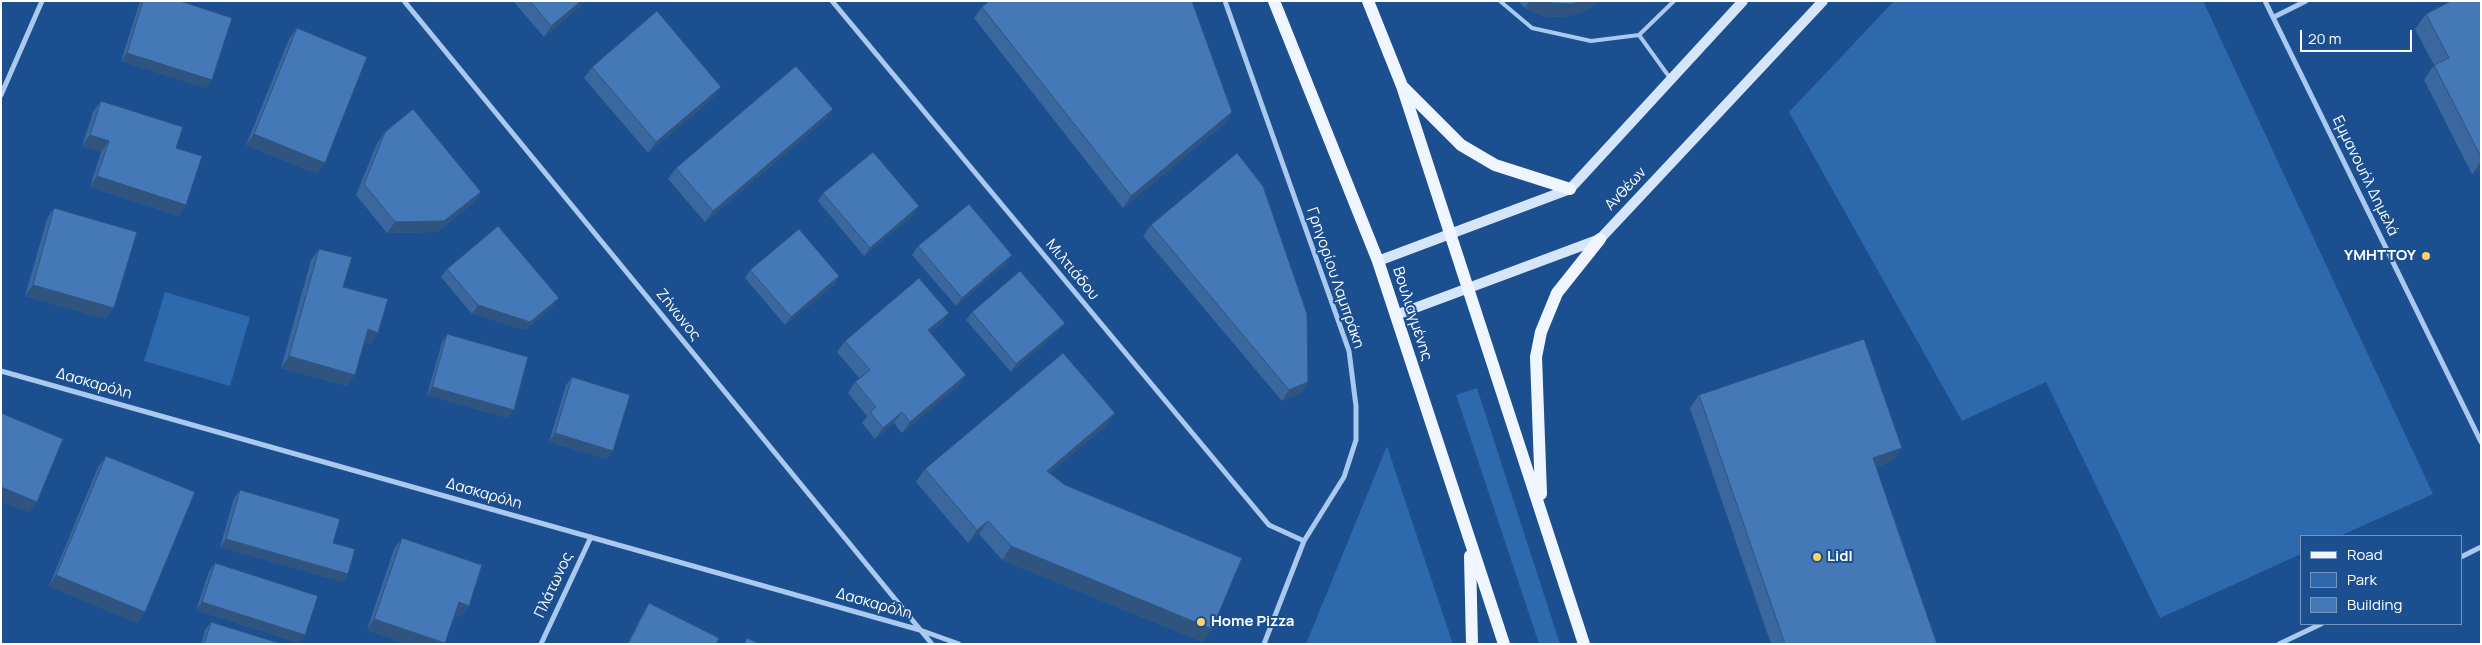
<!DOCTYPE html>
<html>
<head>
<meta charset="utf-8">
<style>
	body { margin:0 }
	#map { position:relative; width:2482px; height:645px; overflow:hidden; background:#1b4f8f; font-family:Manrope,sans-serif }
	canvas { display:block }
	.frame { position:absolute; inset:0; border:2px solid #fff; pointer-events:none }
	.legend { position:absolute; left:2300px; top:535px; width:162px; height:90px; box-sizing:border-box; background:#1b4f8f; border:1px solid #7695bc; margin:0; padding:6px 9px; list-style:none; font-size:15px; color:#fff }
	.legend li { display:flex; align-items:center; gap:10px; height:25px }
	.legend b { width:25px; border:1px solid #7695bc }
	.scale { position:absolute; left:2300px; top:30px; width:112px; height:22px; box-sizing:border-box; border:2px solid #fff; border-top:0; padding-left:6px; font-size:15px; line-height:18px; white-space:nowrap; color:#fff; -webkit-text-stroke:4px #1b4f8f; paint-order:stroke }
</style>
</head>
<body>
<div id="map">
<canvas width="2482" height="645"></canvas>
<div class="frame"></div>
<ul class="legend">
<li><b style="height:6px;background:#f0f6ff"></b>Road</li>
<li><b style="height:14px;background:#2e69ad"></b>Park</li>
<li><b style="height:14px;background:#4478b7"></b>Building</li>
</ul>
<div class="scale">20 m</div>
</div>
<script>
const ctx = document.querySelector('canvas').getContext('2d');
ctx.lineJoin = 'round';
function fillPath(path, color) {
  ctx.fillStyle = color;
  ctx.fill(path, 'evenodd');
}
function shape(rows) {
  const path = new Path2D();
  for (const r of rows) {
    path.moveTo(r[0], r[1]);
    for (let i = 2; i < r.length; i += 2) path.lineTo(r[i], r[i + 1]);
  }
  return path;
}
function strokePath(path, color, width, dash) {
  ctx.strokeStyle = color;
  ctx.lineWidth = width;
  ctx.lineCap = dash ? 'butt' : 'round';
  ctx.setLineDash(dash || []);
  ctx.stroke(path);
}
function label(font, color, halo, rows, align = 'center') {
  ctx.font = font + ' Manrope,sans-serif';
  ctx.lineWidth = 4;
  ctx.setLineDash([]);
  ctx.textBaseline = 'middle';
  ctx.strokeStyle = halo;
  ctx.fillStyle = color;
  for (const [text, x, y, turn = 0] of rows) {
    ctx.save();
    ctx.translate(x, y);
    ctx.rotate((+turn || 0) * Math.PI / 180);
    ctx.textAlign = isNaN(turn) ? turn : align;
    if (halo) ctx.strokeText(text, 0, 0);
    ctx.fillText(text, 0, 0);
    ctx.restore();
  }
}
const green = shape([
	[1894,1,2203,1,2433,494,2340,536,2301,536,2301,554,2160,618,2046,382,1962,421,1789,112],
	[165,292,250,317,230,386,144,361],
	[1477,388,1560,644,1539,644,1456,395],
	[1387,446,1453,644,1306,644]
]);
const service = shape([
	[1500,1,1532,28,1591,41,1639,35,1674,1],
	[1639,35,1670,78]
]);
const minor = shape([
	[404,1,932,644],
	[832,1,1269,525,1304,541],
	[1225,1,1349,351,1356,406,1356,440,1344,477,1304,541,1264,644],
	[2265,1,2481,442],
	[2274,17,2306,1],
	[1,95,42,1],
	[1,371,920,630,959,644],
	[2461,557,2481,547],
	[541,644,591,537],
	[2279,644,2321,624]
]);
const secondary = shape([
	[1378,261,1570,189,1743,1],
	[1396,315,1600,239,1823,1]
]);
const primary = shape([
	[1274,1,1378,261,1504,644],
	[1368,1,1402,86,1584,644],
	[1403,87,1461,145,1495,165,1570,189],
	[1541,494,1536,357,1541,332,1557,293,1600,239],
	[1470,556,1472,644]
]);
const wall = shape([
	[140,1,180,1,206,88,121,61],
	[513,1,586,1,544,37],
	[1518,1,1599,1,1581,13,1562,17,1543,16,1525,8],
	[2481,1,2481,170,2472,174,2424,80,2434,65,2415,29,2426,14],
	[982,7,1232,112,1225,123,1123,208,974,18],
	[297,28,317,174,246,145,289,39],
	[592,67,713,98,648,153,584,78],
	[101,101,176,148,179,216,90,187,101,152,82,146,93,112],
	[833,109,825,120,705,222,668,179,676,168],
	[385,132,481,192,473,203,437,232,387,233,356,195,377,143],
	[823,193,919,206,914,214,864,256,818,201],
	[54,208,106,319,25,296,47,219],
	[1151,225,1308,382,1301,393,1282,401,1143,236],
	[918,246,1007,263,956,306,912,255],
	[319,249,343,287,371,344,364,342,355,375,347,386,281,368,311,260],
	[447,269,553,306,525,330,472,314,441,277],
	[750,270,839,276,834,285,785,325,745,278],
	[972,312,1059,331,1011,372,966,320],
	[949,313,941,324,930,333,966,375,958,386,902,433,894,423,875,439,862,423,867,416,848,393,855,382,860,379,837,352,845,341],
	[447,334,508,418,427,395,442,342],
	[572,377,607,459,549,442,566,385],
	[1699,395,1893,461,1876,467,1937,644,1771,644,1690,408],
	[1115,413,1106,426,1050,473,1203,642,1002,560,979,534,968,543,916,482,925,469],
	[106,456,145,612,137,623,49,586,98,467],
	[240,490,333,543,343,582,220,547,234,498],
	[402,538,469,606,461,617,455,615,444,644,407,644,367,630,394,549],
	[215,563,299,643,196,610,209,571],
	[649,603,716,644,627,644,644,611],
	[211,622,282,644,201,644,205,630]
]);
const shadedWall = shape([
	[581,1,586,1,544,37,551,26],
	[1530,1,1599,1,1581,13,1562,17,1543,16,1525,8],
	[127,53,212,80,206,88,121,61],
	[721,87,713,98,648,153,656,142],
	[833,109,825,120,705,222,713,211],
	[1232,112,1225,123,1123,208,1131,196],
	[254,134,325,163,317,174,246,145],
	[90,135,109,141,101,152,82,146],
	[2481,161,2481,170,2472,174],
	[97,176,186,205,179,216,90,187],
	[481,192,473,203,437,232,387,233,395,222],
	[919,206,914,214,864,256,870,248],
	[1012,255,1007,263,956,306,962,298],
	[839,276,834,285,785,325,791,317],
	[33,285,114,308,106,319,25,296],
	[559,298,553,306,525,330,472,314,478,305],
	[949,313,941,324,920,341,928,330],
	[1065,323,1059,331,1011,372,1016,364],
	[368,329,378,333,371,344,360,341],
	[289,356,355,375,347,386,281,368],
	[966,375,958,386,902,433,910,422],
	[1308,382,1301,393,1282,401,1289,390],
	[432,387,514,410,508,418,427,395],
	[902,412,894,423,875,439,883,428],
	[1115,413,1106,426,1038,484,1047,471],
	[555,433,613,451,607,459,549,442],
	[1902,448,1893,461,1864,471,1873,458],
	[1,487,37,502,29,513,1,502],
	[988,521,979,534,968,543,977,530],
	[226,539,348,574,343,582,220,547],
	[1011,546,1212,629,1203,642,1002,560],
	[56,575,145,612,137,623,49,586],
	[202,602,305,635,299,643,196,610],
	[459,602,469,606,461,617,451,613],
	[374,619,445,643,444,644,407,644,367,630]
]);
const building = shape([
	[143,1,180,1,232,18,212,80,127,53,143,1],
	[530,1,581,1,551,26,530,1],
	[989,1,1192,1,1232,112,1131,196,982,7,989,1],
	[1549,1,1584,1,1571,4,1552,3,1549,1],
	[2451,1,2481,1,2481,157,2434,65,2449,58,2426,14,2451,1],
	[657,11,721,87,656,142,592,67,657,11],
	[297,28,367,57,325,163,254,134,297,28],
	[796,66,833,109,713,211,676,168,796,66],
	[101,101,183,127,176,148,202,156,186,205,97,176,109,141,90,135,101,101],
	[413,109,481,192,444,221,395,222,364,184,385,132,413,109],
	[873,152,919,206,870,248,823,193,873,152],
	[1237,153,1263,186,1307,314,1308,382,1289,390,1151,225,1237,153],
	[969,204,1012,255,962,298,918,246,969,204],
	[54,208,137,232,114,308,33,285,54,208],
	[498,226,559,298,530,322,478,305,447,269,498,226],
	[799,229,839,276,791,317,750,270,799,229],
	[319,249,352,257,343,287,388,299,378,333,368,329,355,375,289,356,319,249],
	[1020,271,1065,323,1016,364,972,312,1020,271],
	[919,278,949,313,928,330,966,375,910,422,902,412,883,428,870,412,876,407,855,382,870,370,845,341,919,278],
	[447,334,528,357,514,410,432,387,447,334],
	[1864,339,1902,448,1873,458,1937,644,1785,644,1699,395,1864,339],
	[1063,353,1115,413,1047,471,1065,485,1242,558,1212,629,1011,546,988,521,977,530,925,469,1063,353],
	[572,377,630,395,613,451,555,433,572,377],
	[1,413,63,439,37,502,1,487,1,413],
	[106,456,195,492,145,612,56,575,106,456],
	[240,490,340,519,333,543,355,549,348,574,226,539,240,490],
	[402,538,482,565,469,606,459,602,445,643,374,619,402,538],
	[215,563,318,596,305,635,202,602,215,563],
	[649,603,719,638,716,644,628,644,649,603],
	[211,622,282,644,204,644,211,622],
	[747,638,760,644,744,644,747,638]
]);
const markers = [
	[2426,256,5,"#ffd166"],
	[1817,557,5,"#ffd166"],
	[1201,622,5,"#ffd166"]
];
const streetNames = [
	["Εμμανουήλ Δημελά",2365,176,64],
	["Ανθέων",1626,189,-47],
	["Μιλτιάδου",1072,270,50],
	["Γρηγορίου Λαμπράκη",1335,278,71],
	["Βουλιαγμένης",1412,314,72],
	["Ζήνωνος",678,315,51],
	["Δασκαρόλη",94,384,16],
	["Δασκαρόλη",484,494,16],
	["Πλάτωνος",554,585,-65],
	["Δασκαρόλη",874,604,16]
];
const poiNames = [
	["ΥΜΗΤΤΟΥ",2416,256,"right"],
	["Lidl",1827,557],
	["Home Pizza",1211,622]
];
fillPath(green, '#2e69ad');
strokePath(service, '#a9c9ee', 4);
strokePath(minor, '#a9c9ee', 5);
strokePath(secondary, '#d6e6fa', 10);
strokePath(primary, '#f0f6ff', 12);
fillPath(wall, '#3a679d');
fillPath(shadedWall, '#305480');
fillPath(building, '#4478b7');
strokePath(building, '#305480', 1);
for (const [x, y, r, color] of markers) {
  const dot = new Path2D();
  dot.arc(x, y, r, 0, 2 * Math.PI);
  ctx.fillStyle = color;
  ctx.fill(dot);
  strokePath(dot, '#1b4f8f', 2);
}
label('15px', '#fff', '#1b4f8f', streetNames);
label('bold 15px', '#fff', '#1b4f8f', poiNames, 'left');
</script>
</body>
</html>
